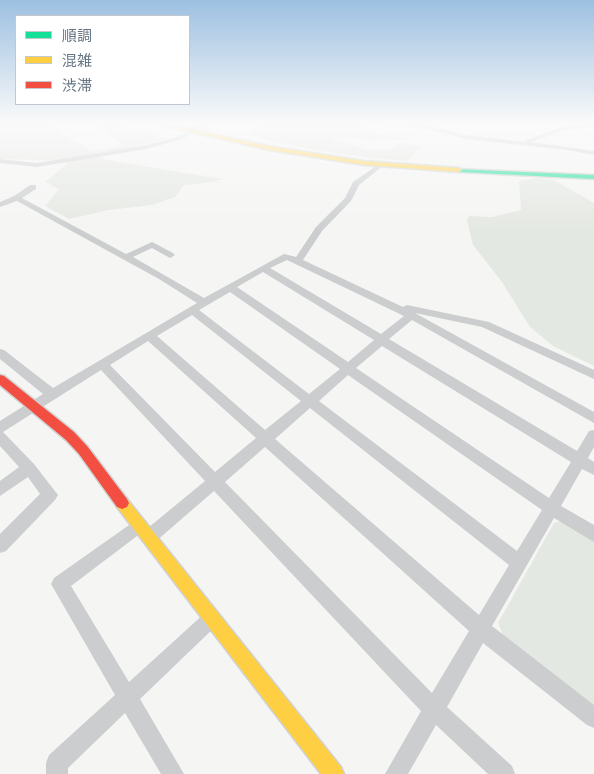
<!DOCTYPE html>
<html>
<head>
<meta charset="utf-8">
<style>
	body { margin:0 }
	#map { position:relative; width:594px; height:774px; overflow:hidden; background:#f5f5f4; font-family:Raleway,"Noto Sans JP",sans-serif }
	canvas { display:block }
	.legend { position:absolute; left:15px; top:15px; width:175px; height:90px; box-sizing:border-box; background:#fff; border:1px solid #c2c8cd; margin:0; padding:6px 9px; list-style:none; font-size:15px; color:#667583 }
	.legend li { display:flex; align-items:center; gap:10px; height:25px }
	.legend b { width:25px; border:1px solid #c2c8cd }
</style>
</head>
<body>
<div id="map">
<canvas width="594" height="774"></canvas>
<ul class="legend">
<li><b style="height:6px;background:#16e098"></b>順調</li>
<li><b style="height:6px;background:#ffcf43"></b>混雑</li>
<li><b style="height:6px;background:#f24e42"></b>渋滞</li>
</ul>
</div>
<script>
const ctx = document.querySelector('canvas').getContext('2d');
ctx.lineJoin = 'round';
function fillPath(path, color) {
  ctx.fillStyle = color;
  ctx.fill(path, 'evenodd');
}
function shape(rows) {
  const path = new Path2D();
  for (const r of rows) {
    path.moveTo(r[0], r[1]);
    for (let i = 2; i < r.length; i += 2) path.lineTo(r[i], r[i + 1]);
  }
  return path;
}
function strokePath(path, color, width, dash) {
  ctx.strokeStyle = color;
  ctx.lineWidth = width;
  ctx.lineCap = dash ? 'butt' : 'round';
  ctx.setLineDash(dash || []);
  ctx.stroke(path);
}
const green = shape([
	[0,124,46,124,92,151,123,146,98,124,129,124,121,128,146,131,163,138,175,137,100,156,106,160,222,179,213,182,184,185,175,197,152,205,108,210,69,219,45,206,59,189,45,182,67,164,63,161,0,159],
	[261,124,367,124,365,130,380,134,413,139,370,140,335,136,333,139,369,150,392,150,399,143,421,147,407,161,371,158,315,150,274,142,247,134,259,127],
	[537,178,554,180,594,203,594,366,553,346,530,327,502,282,473,245,467,221,469,216,492,217,521,210,519,181],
	[561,521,594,541,594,710,504,638,498,623,554,523]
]);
const street = shape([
	[201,124,208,124,182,139,147,149,37,167,0,163,0,159,37,163,147,145,178,137,201,124],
	[379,124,421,124,466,135,525,142,526,140,559,128,594,124,593,126,562,131,531,142,594,151,594,155,567,150,466,139,419,127,382,126,379,124],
	[379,164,384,165,359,185,351,201,322,231,303,260,403,307,407,305,489,322,594,370,594,379,482,327,415,313,594,412,594,423,412,320,389,339,577,451,589,431,594,430,594,447,588,458,594,462,594,475,582,469,561,506,594,525,594,542,554,518,492,626,594,705,594,728,587,725,483,643,447,707,512,766,515,774,488,774,436,725,408,774,385,774,421,711,214,491,155,542,149,545,143,542,141,537,143,532,205,481,101,370,3,432,34,464,58,495,55,500,6,551,0,553,0,534,40,494,28,477,0,496,0,481,19,467,0,446,0,421,43,394,0,359,0,349,4,350,53,388,197,303,159,279,17,201,0,207,0,202,14,196,30,185,36,185,36,189,22,198,126,254,152,242,173,253,175,255,170,258,152,248,133,257,204,298,284,254,296,257,316,227,345,198,353,182,379,164],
	[287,260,404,316,381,334,270,268,287,260],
	[263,272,374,340,348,362,237,287,263,272],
	[230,292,340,369,309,394,199,310,230,292],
	[192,315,301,401,265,430,157,336,192,315],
	[148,341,256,438,215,472,110,365,148,341],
	[382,346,571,462,549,498,356,368,382,346],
	[348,375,542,510,517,551,319,401,348,375],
	[310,408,509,565,479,615,275,439,310,408],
	[265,447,469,631,432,693,225,482,265,447],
	[139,518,145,520,147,525,145,530,71,586,129,682,206,612,212,609,218,612,221,618,218,624,140,699,184,774,161,774,125,713,68,768,68,774,46,774,46,763,49,755,115,695,51,584,54,578,139,518]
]);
const fast = shape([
	[457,169,594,175,594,179,459,172,457,171,457,169]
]);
const slow = shape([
	[156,124,166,124,269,146,364,161,459,168,462,170,459,172,364,165,269,150,156,124],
	[122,497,127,499,341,767,344,774,321,774,117,507,115,503,117,499,122,497]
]);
const jam = shape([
	[0,375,4,376,74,432,87,446,127,499,129,503,127,507,122,509,117,507,79,454,66,440,0,385,0,375]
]);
fillPath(green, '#e4e8e2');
strokePath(fast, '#d1d2d2', 3);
strokePath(slow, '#d1d2d2', 3);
strokePath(jam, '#d1d2d2', 3);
fillPath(street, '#cbcdce');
fillPath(fast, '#16e098');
fillPath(slow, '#ffcf43');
fillPath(jam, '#f24e42');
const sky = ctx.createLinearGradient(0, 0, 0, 232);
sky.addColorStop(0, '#9dc0e1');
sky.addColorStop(0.53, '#fafafa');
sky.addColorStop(1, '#fafafa00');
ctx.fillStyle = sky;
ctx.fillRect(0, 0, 594, 232);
</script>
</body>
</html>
